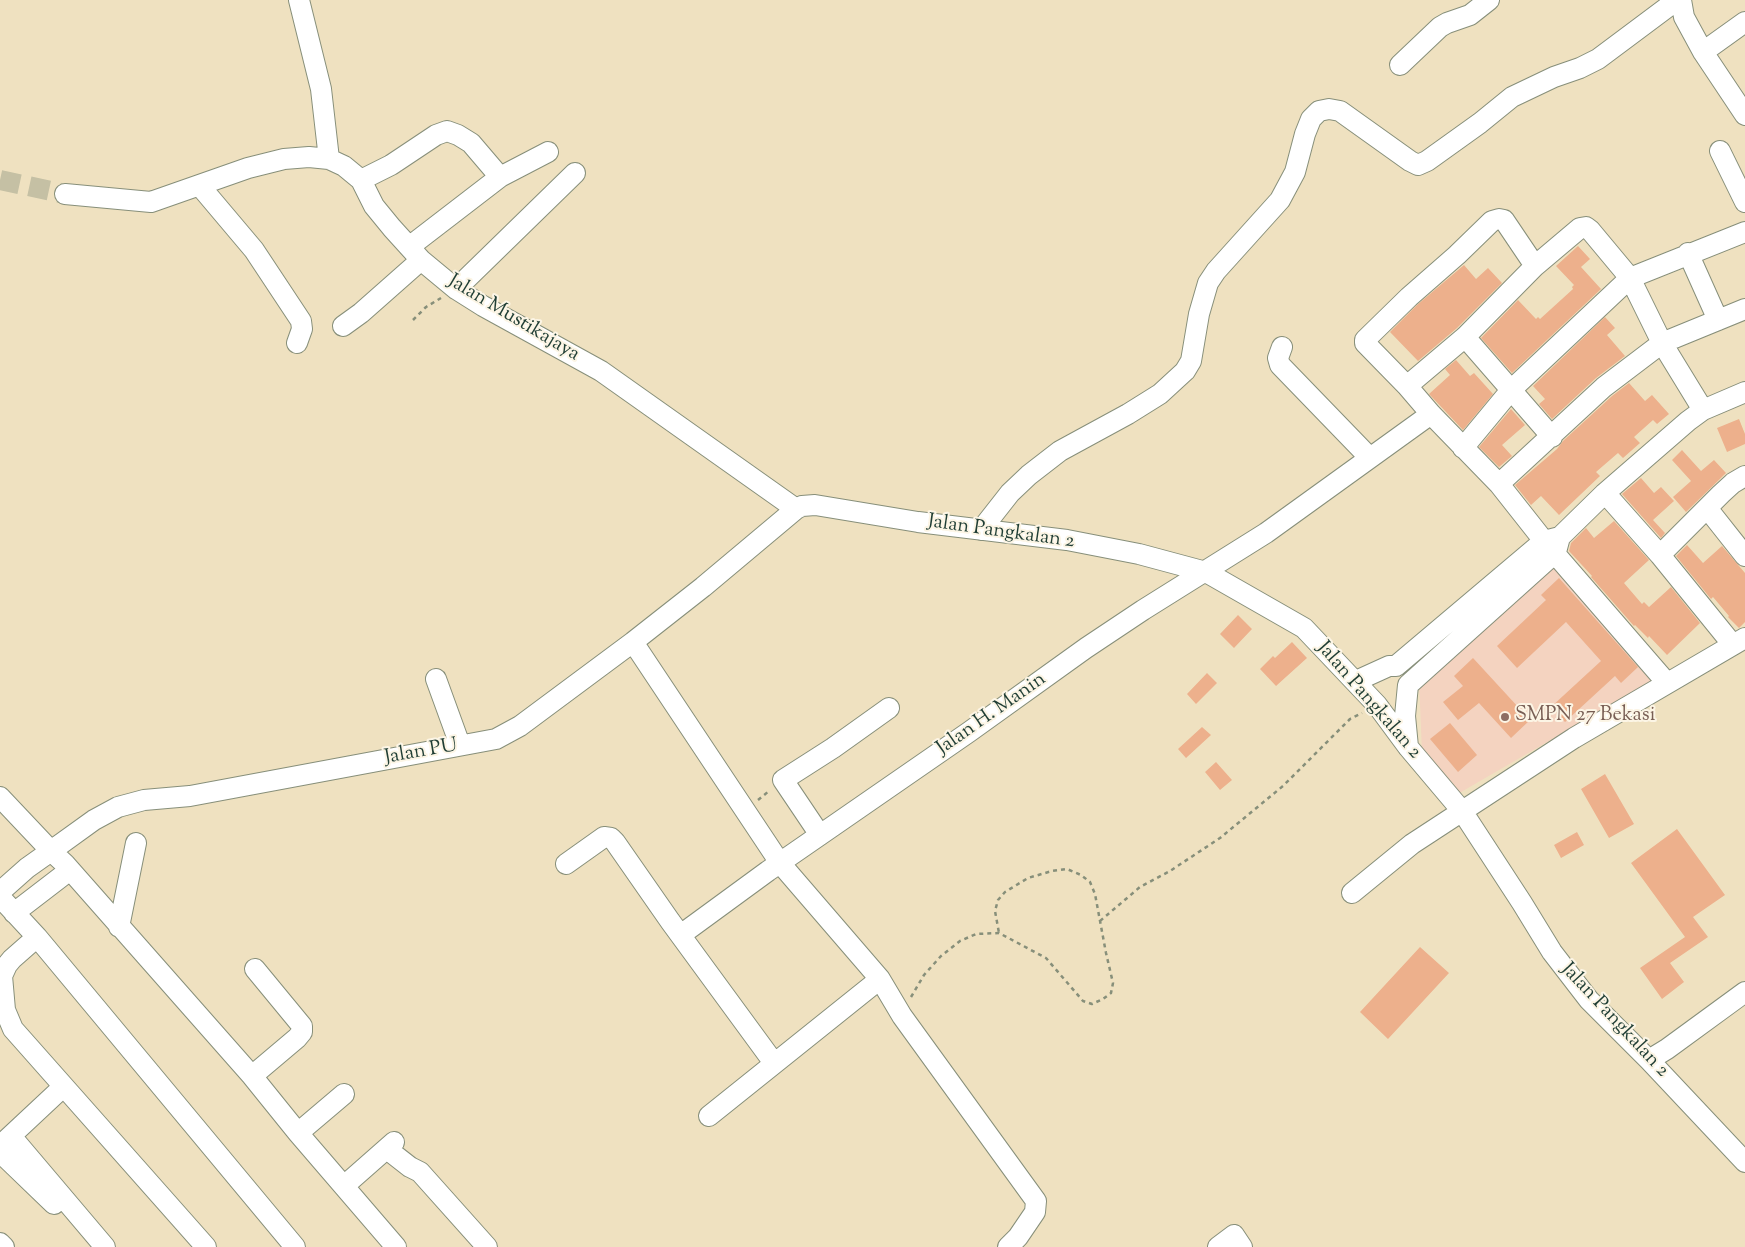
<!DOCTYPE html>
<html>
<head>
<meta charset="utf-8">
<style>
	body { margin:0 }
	canvas { display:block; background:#efe1c0 }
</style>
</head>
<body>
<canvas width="1745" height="1247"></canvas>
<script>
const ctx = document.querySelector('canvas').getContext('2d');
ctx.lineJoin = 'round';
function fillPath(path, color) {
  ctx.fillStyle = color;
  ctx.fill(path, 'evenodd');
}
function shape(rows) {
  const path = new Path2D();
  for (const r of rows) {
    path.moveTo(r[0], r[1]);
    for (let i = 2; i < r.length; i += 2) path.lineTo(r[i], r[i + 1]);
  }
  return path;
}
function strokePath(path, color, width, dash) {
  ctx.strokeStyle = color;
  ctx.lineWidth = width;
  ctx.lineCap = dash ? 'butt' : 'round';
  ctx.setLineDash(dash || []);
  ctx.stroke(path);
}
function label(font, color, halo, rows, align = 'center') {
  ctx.font = font + ' "Sorts Mill Goudy",serif';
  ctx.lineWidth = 4;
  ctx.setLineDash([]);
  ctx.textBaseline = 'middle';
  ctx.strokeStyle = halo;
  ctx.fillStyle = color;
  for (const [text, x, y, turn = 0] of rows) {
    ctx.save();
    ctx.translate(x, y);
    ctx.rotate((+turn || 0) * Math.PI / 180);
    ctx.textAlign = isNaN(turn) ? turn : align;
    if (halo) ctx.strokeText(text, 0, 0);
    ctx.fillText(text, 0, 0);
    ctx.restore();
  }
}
const built = shape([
	[1556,566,1654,680,1456,795,1422,754,1419,677]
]);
const building = shape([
	[1578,246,1590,259,1581,267,1601,289,1512,373,1481,338,1518,300,1536,319,1538,317,1540,319,1573,289,1572,287,1574,285,1556,266],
	[1464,265,1476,279,1488,268,1502,283,1457,328,1418,361,1390,332,1417,305],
	[1605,317,1615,328,1607,335,1625,356,1596,378,1552,419,1539,404,1545,399,1533,386],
	[1456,360,1470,376,1474,373,1493,394,1463,430,1429,394,1450,375,1445,369],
	[1629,383,1645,401,1652,395,1669,414,1657,424,1653,420,1634,437,1640,443,1623,458,1618,453,1596,472,1600,476,1559,515,1541,496,1531,505,1515,485,1557,449,1563,441,1612,396],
	[1511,409,1525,425,1502,445,1512,456,1499,467,1479,447],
	[1739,419,1745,434,1745,444,1727,452,1717,428],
	[1682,450,1701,471,1714,460,1726,473,1686,512,1673,497,1691,481,1672,460],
	[1641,478,1654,493,1661,487,1674,501,1653,520,1665,533,1661,538,1622,494],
	[1614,521,1649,560,1624,583,1642,604,1644,602,1649,607,1671,587,1700,623,1667,655,1649,636,1648,638,1635,625,1634,626,1591,577,1592,576,1569,551,1571,543,1586,528,1594,538],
	[1687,545,1703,563,1722,546,1745,573,1745,622,1739,628,1728,617,1729,616,1713,597,1711,599,1676,556],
	[1559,578,1638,667,1621,683,1615,676,1565,722,1551,707,1601,661,1566,622,1517,668,1497,646,1546,600,1541,595],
	[1238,615,1252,629,1234,648,1220,634],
	[1292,642,1307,658,1276,686,1260,669,1273,656,1275,658],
	[1473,658,1530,720,1511,738,1479,703,1458,720,1443,702,1463,686,1454,676],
	[1207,673,1217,683,1196,704,1187,694],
	[1450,723,1477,755,1458,772,1430,739],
	[1202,727,1211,735,1186,758,1178,749],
	[1216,762,1232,780,1220,790,1205,772],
	[1605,774,1634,824,1609,838,1581,789],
	[1677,829,1725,895,1693,917,1708,937,1670,963,1684,982,1662,999,1640,968,1685,937,1631,863],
	[1577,832,1584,845,1561,858,1554,845],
	[1420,947,1449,973,1388,1039,1360,1012]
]);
const minorTunnel = shape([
	[0,180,65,194]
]);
const path = shape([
	[413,320,426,307,441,298],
	[758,800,769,791],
	[1100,921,1140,887,1170,871,1220,838,1283,786,1350,719,1362,713],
	[911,997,924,975,941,956,960,941,976,934,999,933,1046,958,1083,1001,1092,1004,1103,999,1111,993,1113,983,1106,953,1095,894,1090,882,1081,875,1067,869,1052,871,1028,878,1005,892,998,900,995,911,999,933]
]);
const minor = shape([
	[299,0,321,89,329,159],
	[1681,0,1684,17,1703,52,1745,115],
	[1703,52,1745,22],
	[1400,65,1440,27,1447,23,1470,15,1489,0],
	[1720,151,1745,202],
	[361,180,391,165,436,135,447,131,458,135,471,143,500,177],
	[200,186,254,250,301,321,302,329,297,343],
	[65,194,151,202,248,168,284,159,309,157,329,159,344,166,361,180,374,206,392,228,421,260,456,289,483,306,601,371,796,509],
	[409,247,500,177,548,152],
	[1688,253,1718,320],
	[1535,266,1504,220,1499,219,1492,221,1457,255,1409,297,1365,340,1365,343,1407,386,1431,414,1499,484,1544,541,1667,683],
	[456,289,575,173],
	[343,326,361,313,421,260],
	[1465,337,1552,437],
	[1282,347,1278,358,1280,365,1370,458],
	[1407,386,1465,337,1535,266,1580,228,1586,227,1590,230,1630,278,1662,343,1703,410],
	[1463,448,1511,390,1630,278,1745,232],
	[1499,484,1604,387,1662,343,1745,309],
	[1605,493,1660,555,1733,645],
	[1707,508,1745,556],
	[981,530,1010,493,1029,475,1060,451,1128,414,1160,394,1185,371,1191,361,1199,314,1208,283,1216,271,1280,200,1295,172,1305,134,1311,119,1319,111,1329,109,1340,111,1410,161,1418,165,1427,161,1480,123,1512,97,1554,77,1580,68,1598,59,1677,0],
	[1560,537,1605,493,1688,421,1703,410,1745,392],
	[1660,555,1721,494,1733,483,1745,476],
	[633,642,780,863,880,979,902,1016,1036,1201,1035,1212,1018,1237,1008,1247],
	[436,679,460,745],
	[1356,681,1389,666,1396,666,1544,541,1560,537,1556,552,1408,685,1405,716,1408,747],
	[0,797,51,851,65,864,252,1076,298,1133,396,1247],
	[820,835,783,780,833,748,889,708],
	[566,864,604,837,611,838,615,842,670,921,774,1063],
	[0,892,27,868,51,851,94,820,118,807,144,800,190,796,496,739,520,726,633,642,703,587,796,509,802,506,815,505,918,522,1067,540,1139,554,1206,572,1304,628,1377,705,1408,747,1462,811,1522,903,1552,952,1589,1000,1649,1060,1745,1162],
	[1352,893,1412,844,1574,738,1745,638],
	[0,897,37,937,295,1247],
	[14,913,70,870],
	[119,927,136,843],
	[686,931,768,871,969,732,1086,648,1143,610,1266,533,1431,414],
	[37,937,12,959,7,965,2,976,5,1010,13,1029,206,1247],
	[1649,1060,1667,1049,1745,992],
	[252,1076,297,1038,302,1032,302,1026,255,969],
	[709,1116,880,979],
	[298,1133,344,1094],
	[11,1136,105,1247],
	[1,1145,63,1087],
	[387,1149,410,1167,420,1172,487,1247],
	[0,1152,54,1204],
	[344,1186,394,1142],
	[0,1243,4,1247],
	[1218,1247,1234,1235,1242,1247]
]);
const markers = [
	[1505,717,5,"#8d6e63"]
];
const streetNames = [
	["Jalan Mustikajaya",513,319,31],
	["Jalan Pangkalan 2",1001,533,8],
	["Jalan Pangkalan 2",1368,701,49],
	["Jalan H. Manin",992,715,-35],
	["Jalan PU",421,753,-10],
	["Jalan Pangkalan 2",1614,1021,47]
];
const educationNames = [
	["SMPN 27 Bekasi",1515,717]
];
fillPath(built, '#f4d3c0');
fillPath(building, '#edb08c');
strokePath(minorTunnel, '#c5c0a4', 20, [20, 10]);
strokePath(minor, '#878f7a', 22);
strokePath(path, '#878f7a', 2.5, [4, 4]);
strokePath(minor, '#fff', 20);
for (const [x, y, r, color] of markers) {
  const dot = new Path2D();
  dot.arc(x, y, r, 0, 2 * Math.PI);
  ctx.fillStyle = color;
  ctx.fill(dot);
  strokePath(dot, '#fcf5e5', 2);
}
label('20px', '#1f3d34', '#fcf5e5', streetNames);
label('20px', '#785e54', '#fcf5e5', educationNames, 'left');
</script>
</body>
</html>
